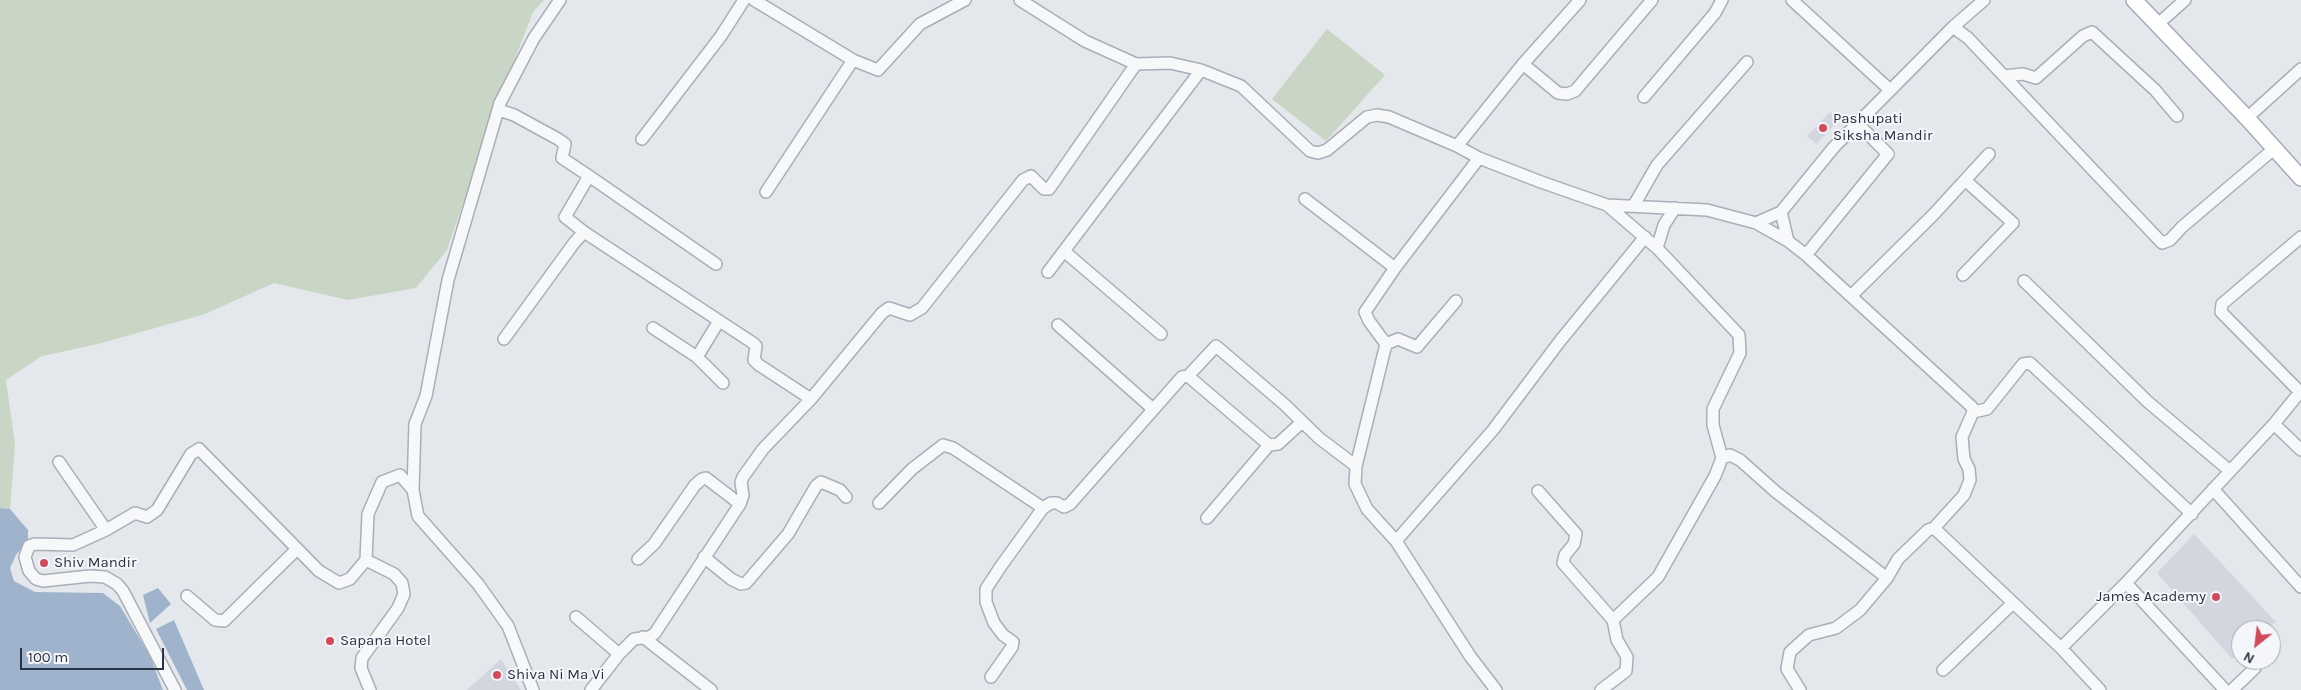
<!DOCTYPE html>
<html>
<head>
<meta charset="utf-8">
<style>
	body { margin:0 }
	#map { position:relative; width:2301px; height:690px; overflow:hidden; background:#e4e7ec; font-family:Karla,sans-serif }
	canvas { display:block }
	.north { position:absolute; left:2231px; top:620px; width:50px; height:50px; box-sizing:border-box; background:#f4f6f9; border:1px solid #a4a8b1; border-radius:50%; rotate:209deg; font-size:14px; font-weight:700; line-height:20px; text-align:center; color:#2b3445 }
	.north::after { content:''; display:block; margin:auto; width:18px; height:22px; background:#d1495b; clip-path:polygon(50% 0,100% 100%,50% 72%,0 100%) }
	.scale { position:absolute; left:20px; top:648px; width:144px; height:22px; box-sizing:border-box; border:2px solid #2b3445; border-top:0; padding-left:6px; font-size:15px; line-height:18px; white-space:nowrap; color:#2b3445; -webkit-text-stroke:4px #f4f6f9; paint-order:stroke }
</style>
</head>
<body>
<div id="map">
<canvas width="2301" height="690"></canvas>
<div class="north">N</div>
<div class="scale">100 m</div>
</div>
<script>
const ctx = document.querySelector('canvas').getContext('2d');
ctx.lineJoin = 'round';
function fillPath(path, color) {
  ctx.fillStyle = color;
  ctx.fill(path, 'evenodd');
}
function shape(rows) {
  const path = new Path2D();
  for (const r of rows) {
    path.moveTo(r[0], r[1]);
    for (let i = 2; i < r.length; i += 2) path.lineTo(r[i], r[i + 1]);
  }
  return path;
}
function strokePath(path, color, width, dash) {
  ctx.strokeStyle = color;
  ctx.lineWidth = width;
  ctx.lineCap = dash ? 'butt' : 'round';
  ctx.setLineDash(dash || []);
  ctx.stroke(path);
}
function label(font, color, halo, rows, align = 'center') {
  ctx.font = font + ' Karla,sans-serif';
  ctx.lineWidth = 4;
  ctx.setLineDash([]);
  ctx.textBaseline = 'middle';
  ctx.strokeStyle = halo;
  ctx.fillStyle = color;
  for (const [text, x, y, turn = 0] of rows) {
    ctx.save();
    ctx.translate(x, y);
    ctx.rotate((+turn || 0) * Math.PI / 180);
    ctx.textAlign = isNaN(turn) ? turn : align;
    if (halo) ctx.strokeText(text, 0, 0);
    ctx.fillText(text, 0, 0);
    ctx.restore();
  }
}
const built = shape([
	[1830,112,1839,120,1816,144,1807,136],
	[2194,534,2276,622,2266,630,2241,630,2241,651,2232,659,2157,573],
	[501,659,521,690,467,690]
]);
const green = shape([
	[0,0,544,0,533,12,494,113,447,250,416,288,348,300,274,283,205,314,98,344,42,356,6,380,15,445,10,509,0,508],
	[1327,29,1385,75,1326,141,1272,99]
]);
const water = shape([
	[0,508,10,509,28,530,28,541,16,555,10,568,14,581,35,592,103,593,120,606,150,656,163,690,0,690],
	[158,588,171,604,150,623,143,595],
	[174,620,204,690,187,690,156,629]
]);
const minor = shape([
	[754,0,853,60,878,70,920,24,965,0],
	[1020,0,1085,41,1136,64,1170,63,1201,70,1241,86,1310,151,1318,153,1327,150,1367,117,1377,115,1389,117,1457,146,1479,158,1395,268,1365,312,1369,321,1386,344,1356,466,1355,484,1367,509,1396,541,1470,656,1496,690],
	[1792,0,1890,90],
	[2158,24,2185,0],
	[1953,27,1968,38,2162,243,2170,240,2182,227,2275,148],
	[1523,64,1558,93,1567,94,1575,91,1652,0],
	[2004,76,2023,74,2036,78,2083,36,2092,32,2155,90,2177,116],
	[1644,97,1715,13,1722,0],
	[499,110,514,115,558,139,565,144,562,158,589,176,565,217,584,232,574,243,504,339],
	[2247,118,2301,69],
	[642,139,721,36,744,0],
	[1457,146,1523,64,1580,0],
	[1479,158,1541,182,1607,205,1707,210,1756,223,1788,241],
	[589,176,716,264],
	[766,192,853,60],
	[1305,199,1395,268],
	[1634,205,1657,165,1747,62],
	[1756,223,1781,212],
	[584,232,753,343,756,346,754,360,759,365,811,399],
	[1657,248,1664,225,1675,208],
	[1065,252,1161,334],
	[1806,255,1888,154,1858,124],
	[1048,272,1201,70],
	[1963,275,2013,223,1966,181],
	[2024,281,2148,402,2230,471],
	[1851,296,1933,215,1989,154],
	[1058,325,1153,409],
	[653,328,697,357,723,383],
	[1386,344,1398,339,1417,347,1456,301],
	[697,357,719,321],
	[1188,376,1269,445,1278,444,1302,422],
	[1973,412,1987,409,2023,364,2030,363,2192,514],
	[2274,424,2301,450],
	[1722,458,1730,455,1740,460,1776,492,1887,578],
	[59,462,106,530,135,513,147,517,157,510,191,454,199,449,319,571,339,583,350,579,366,560,368,514,382,482,400,475,413,490],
	[2213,489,2301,587],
	[1538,491,1576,534,1574,544,1565,555,1563,563,1613,620],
	[879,503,912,469,943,445,953,448,1043,508],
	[1207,518,1269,445],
	[1934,528,1964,495,1970,480,1969,469,1964,459,1962,437,1973,412,1972,407,1806,255,1788,241,1781,212,1834,147,1953,27,1984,0],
	[106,530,73,545,35,544,29,546,25,557,29,571,36,579,43,581,90,576,105,577,117,584,123,591,175,690],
	[1396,541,1493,430,1560,341,1645,237],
	[704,557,731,579,741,584,746,583,788,534,816,486,821,482,840,490,846,497],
	[638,559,654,544,695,485,702,479,706,478,740,504],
	[366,560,394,574,402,583,404,594,398,608,362,658,361,668,370,690],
	[2126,583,2274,424,2300,392,2221,312,2222,304,2301,237],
	[187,596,215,620,224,621,297,549],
	[576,617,619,654],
	[643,637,711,690],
	[2061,648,2126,583,2225,690],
	[1943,670,2013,603],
	[991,677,1012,647,1013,642,1003,635,994,623,986,602,986,589,1001,566,1043,508,1051,503,1057,503,1064,507,1070,504,1182,377,1188,376,1216,346,1284,404,1319,438,1356,466],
	[533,690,508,626,478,584,418,516,413,490,415,424,426,396,448,280,500,103,534,38,560,0],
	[591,690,619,654,634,639,650,637,655,633,740,504,743,495,741,482,743,477,763,449,811,399,882,313,889,308,910,315,922,308,1023,180,1031,176,1044,189,1049,189,1136,64],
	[1601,690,1626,671,1627,657,1617,640,1613,620,1658,577,1715,476,1722,458,1713,425,1713,409,1740,353,1739,335,1657,248,1607,205],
	[1800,690,1787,669,1790,652,1809,635,1836,628,1860,610,1887,578,1898,559,1928,530,1934,528,2061,648,2100,690],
	[2232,690,2255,668]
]);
const major = shape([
	[2134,0,2247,118,2301,178]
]);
const markers = [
	[1823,128,5,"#d1495b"],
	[44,563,5,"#d1495b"],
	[2216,597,5,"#d1495b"],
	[330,641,5,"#d1495b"],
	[497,675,5,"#d1495b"]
];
const poiNames = [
	["Pashupati",1833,119],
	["Siksha Mandir",1833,136],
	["Shiv Mandir",54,563],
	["James Academy",2206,597,"right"],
	["Sapana Hotel",340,641],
	["Shiva Ni Ma Vi",507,675]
];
fillPath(built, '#d2d6de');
fillPath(green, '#c9d6c5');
fillPath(water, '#9fb4cc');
strokePath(minor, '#a9aeb7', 14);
strokePath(major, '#a3abb8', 18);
strokePath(minor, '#f7f8fa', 11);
strokePath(major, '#fff', 15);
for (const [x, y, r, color] of markers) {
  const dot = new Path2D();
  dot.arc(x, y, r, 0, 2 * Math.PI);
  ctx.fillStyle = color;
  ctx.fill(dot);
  strokePath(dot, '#f4f6f9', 2);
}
label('15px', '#2b3445', '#f4f6f9', poiNames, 'left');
</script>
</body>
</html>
